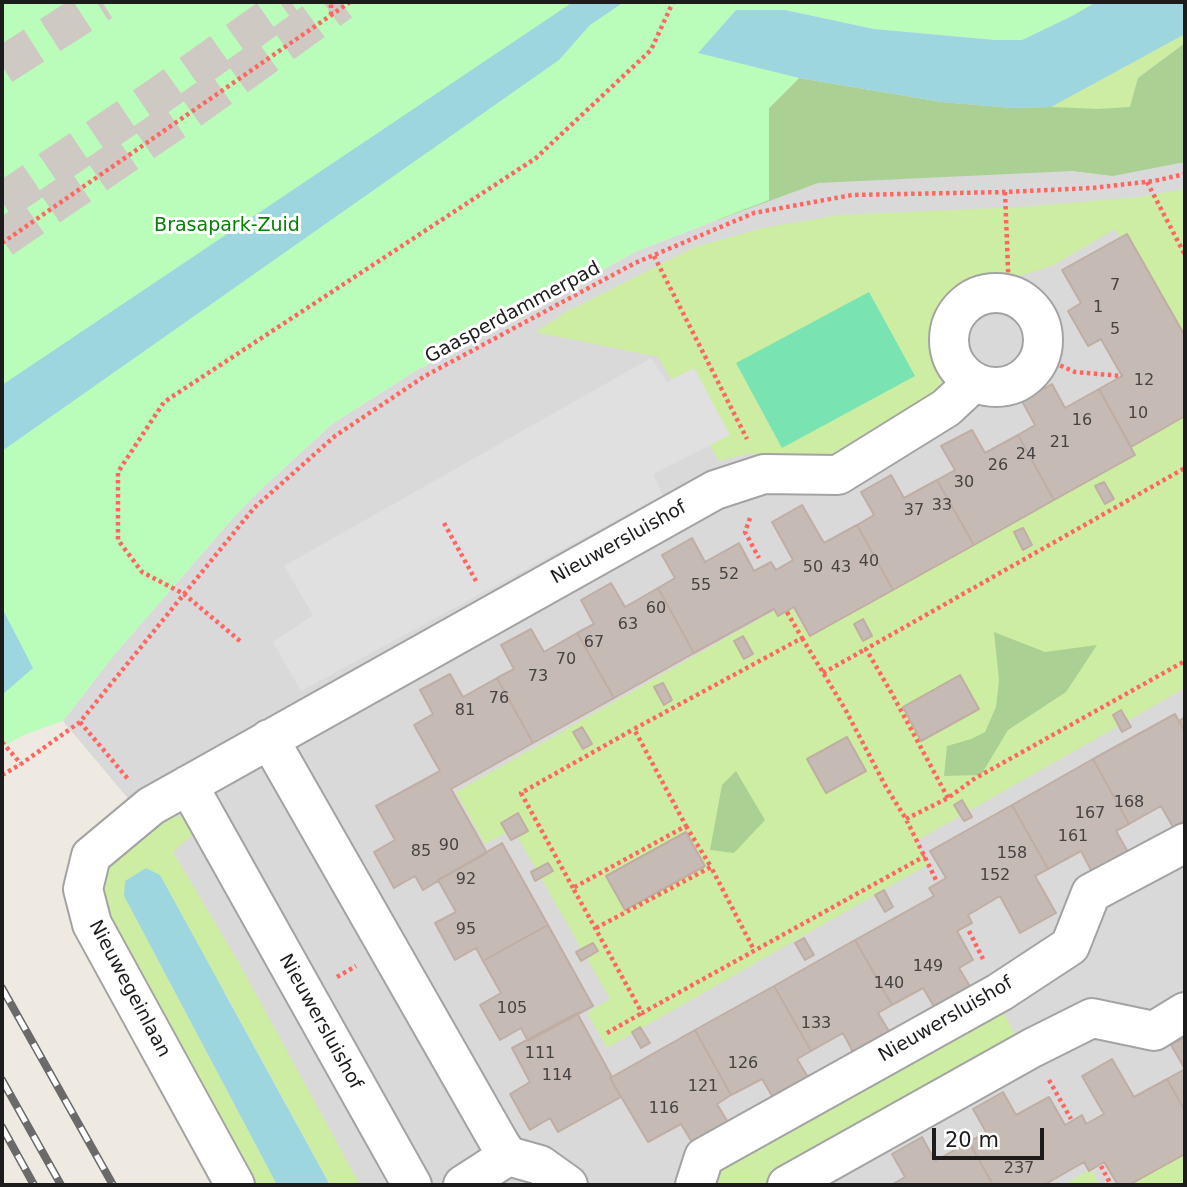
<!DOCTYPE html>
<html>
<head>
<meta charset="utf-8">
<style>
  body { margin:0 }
  #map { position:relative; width:1187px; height:1187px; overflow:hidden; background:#eee9e1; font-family:"DejaVu Sans",sans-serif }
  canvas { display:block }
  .frame { position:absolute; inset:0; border:4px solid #1c1c1c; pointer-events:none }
  .scale { position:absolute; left:932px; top:1128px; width:112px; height:32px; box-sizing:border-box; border:4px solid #1c1c1c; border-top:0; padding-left:9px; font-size:21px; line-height:24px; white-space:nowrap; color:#1c1c1c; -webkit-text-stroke:5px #fff; paint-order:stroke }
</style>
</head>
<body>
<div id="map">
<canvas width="1187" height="1187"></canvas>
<div class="frame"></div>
<div class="scale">20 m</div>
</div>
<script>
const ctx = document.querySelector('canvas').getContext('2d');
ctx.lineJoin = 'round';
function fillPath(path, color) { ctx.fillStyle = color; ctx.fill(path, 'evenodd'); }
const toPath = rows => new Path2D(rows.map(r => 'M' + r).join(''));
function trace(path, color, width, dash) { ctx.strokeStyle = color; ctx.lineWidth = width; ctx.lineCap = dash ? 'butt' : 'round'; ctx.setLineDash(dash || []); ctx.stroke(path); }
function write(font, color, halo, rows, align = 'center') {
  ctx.font = font + ' "DejaVu Sans",sans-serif'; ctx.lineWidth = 6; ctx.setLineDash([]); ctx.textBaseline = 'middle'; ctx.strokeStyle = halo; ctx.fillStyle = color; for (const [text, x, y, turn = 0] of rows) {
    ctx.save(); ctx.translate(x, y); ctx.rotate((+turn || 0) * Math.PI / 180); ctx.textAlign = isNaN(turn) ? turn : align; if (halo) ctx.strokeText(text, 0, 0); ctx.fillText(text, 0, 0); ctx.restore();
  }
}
const residential = toPath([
  [1185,34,1185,1185,352,1185,173,852,63,721,114,655,233,518,259,491,332,424,415,371,637,251,768,200,799,78,942,102]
]);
const grass = toPath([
  [1185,31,1185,43,1138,78,1130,107,1097,109,1051,107],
  [1185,189,1185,353,1115,229,1052,266,999,282,985,282,960,294,949,305,941,320,941,344,950,376,937,403,838,463,772,458,751,453,719,461,658,357,535,332,566,312,695,247,763,228,839,215,1021,207,1139,197],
  [1185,416,1185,688,916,841,929,864,607,1048,587,1013,610,999,513,829,485,844,456,792,789,602,806,632],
  [169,814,185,819,198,830,173,852,239,963,360,1185,330,1185,225,993,124,896,277,1185,256,1185,106,921,102,894,108,872,120,851],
  [998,1002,1019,1043,766,1185,722,1185,716,1181,723,1157],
  [1185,1150,1185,1181,1178,1185,1123,1185],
  [1091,1169,1100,1185,1063,1185]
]);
const forest = toPath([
  [1185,43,1185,162,1113,176,1072,171,818,183,718,220,769,108,799,78,942,102,1012,108,1051,107,1097,109,1130,107,1138,78],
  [994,632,1045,652,1097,645,1066,692,1008,730,981,775,944,776,947,746,971,739,985,732,996,707,999,680],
  [736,771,765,820,734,853,710,850,722,785]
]);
const park = toPath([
  [2,2,1096,2,1073,16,1022,40,995,40,874,29,785,10,736,10,699,53,799,78,769,108,769,200,637,251,415,371,332,424,259,491,233,518,114,655,63,721,26,734,2,747]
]);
const pitch = toPath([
  [869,292,915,376,782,448,736,363]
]);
const parking = toPath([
  [651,358,667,382,694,368,730,435,653,474,663,495,301,691,273,642,313,615,284,566]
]);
const water = toPath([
  [573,2,624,2,590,25,559,60,2,451,2,385],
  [1096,2,1185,2,1185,34,1051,107,1012,108,942,102,799,78,698,53,736,10,785,10,874,29,995,40,1022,40,1072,16],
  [2,608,33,668,2,695],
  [146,868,160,875,330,1185,277,1185,124,896,125,881]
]);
const building = toPath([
  [1127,234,1185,336,1185,416,1131,447,1099,389,1122,376,1101,339,1088,346,1068,311,1081,303,1062,270,1127,234],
  [1052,384,1065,408,1099,389,1135,455,1054,500,1018,435,1035,425,1022,401,1052,384],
  [972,430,985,453,1018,435,1054,500,974,545,937,480,955,470,941,446,972,430],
  [891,475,904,498,937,480,974,545,893,590,857,525,874,515,861,492,891,475],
  [1104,482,1114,499,1105,504,1095,486,1104,482],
  [802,505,824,543,857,525,893,590,810,636,794,607,778,616,774,609,694,653,658,588,675,578,662,555,692,538,705,562,739,543,754,571,771,562,776,570,793,560,772,522,802,505],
  [1023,528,1032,545,1023,550,1014,532,1023,528],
  [611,583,625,607,658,588,694,653,614,698,577,633,594,624,581,600,611,583],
  [863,619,872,636,863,641,854,624,863,619],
  [531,629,544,652,577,633,614,698,533,743,497,678,514,669,501,645,531,629],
  [743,636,753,654,744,659,734,641,743,636],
  [450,674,463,697,497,678,533,743,451,789,487,853,438,880,438,881,423,890,415,876,394,888,374,852,395,840,376,806,440,771,414,725,433,714,420,690,450,674],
  [960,675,979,709,921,741,903,707,960,675],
  [663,683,672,700,664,705,654,687,663,683],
  [1121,710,1131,727,1122,732,1113,715,1121,710],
  [1175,714,1185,732,1185,820,1173,827,1161,806,1129,824,1093,759,1175,714],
  [1185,717,1185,732,1179,721,1185,717],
  [582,727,592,744,583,749,573,732,582,727],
  [847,737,866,771,826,793,807,759,847,737],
  [1093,759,1129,824,1116,831,1128,852,1092,872,1081,851,1048,869,1012,805,1093,759],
  [962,800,972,817,964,821,954,805,962,800],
  [1012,805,1048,869,1035,876,1056,913,1020,933,1000,896,968,915,972,923,957,931,973,960,959,968,972,990,936,1010,923,988,892,1005,855,940,934,896,929,888,946,878,930,851,1012,805],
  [518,813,528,831,511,840,501,823,518,813],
  [686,832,705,866,625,910,606,876,686,832],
  [502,843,548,925,483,961,476,948,455,960,435,923,456,912,438,880,502,843],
  [548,863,553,871,535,881,531,872,548,863],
  [884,890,893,907,885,912,875,895,884,890],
  [548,925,593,1006,528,1041,521,1028,500,1040,480,1005,501,993,483,961,548,925],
  [804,938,814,955,805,960,795,943,804,938],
  [855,940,892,1005,878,1013,890,1033,854,1054,843,1033,811,1051,774,986,855,940],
  [593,943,598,951,581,961,576,952,593,943],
  [774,986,811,1051,797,1059,809,1079,774,1099,762,1079,731,1095,695,1030,774,986],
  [577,1013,612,1077,610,1078,621,1097,558,1132,550,1118,530,1130,510,1094,530,1082,512,1048,577,1013],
  [640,1027,650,1043,641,1048,632,1032,640,1027],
  [695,1030,731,1095,717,1104,729,1124,693,1144,681,1124,648,1142,610,1078,695,1030],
  [1185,1037,1185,1111,1167,1079,1185,1069,1171,1045,1185,1037],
  [1112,1059,1134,1097,1167,1079,1185,1111,1185,1154,1129,1185,1118,1185,1104,1162,1089,1171,1084,1162,1044,1185,993,1185,969,1142,986,1132,973,1109,1003,1092,1016,1115,1049,1097,1065,1125,1082,1115,1086,1124,1104,1114,1082,1076,1112,1059],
  [922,1137,935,1161,969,1142,993,1185,891,1185,905,1177,892,1154,922,1137]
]);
const highwayTunnel = toPath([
  [2,66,102,2],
  [2,202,160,95,291,2],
  [2,239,178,119,341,2]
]);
const path = toPath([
  [331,15,331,2],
  [1147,182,1185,255],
  [1005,192,1009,294],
  [2,243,350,2],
  [654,256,747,439],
  [1184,332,1185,332],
  [1041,357,1075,372,1122,376],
  [750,518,745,532,759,558],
  [444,523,476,581],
  [787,612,802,638,634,729,686,826,573,888,642,1013,925,856],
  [802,638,845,709,886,787,906,819,936,880],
  [240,641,184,594,142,572,118,540,118,472,164,402,536,158,651,50,673,2],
  [823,673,866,649],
  [80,722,128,779],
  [2,742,21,764],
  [2,775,21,764,80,722,254,508,335,436,425,376,635,263,754,213,852,195,1005,192,1092,188,1154,181,1185,174],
  [948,798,891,692,866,649,1185,468],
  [906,819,948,798,974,779,1185,661],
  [686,826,711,867],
  [573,888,521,793,634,729],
  [596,928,711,867,754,950],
  [969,931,983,959],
  [337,977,356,966],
  [607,1033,642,1013],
  [1049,1080,1071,1119],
  [1101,1166,1111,1185]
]);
const minor = toPath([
  '949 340a47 47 0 1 1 94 0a47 47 0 1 1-94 0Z',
  [269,739,500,1144,508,1156,540,1165,568,1185],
  [188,785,412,1185],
  [235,1185,92,924,83,889,91,856,151,806,715,490,764,474,838,475,946,408,974,382],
  [463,1185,508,1156],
  [695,1185,704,1157,1000,992,1070,946,1091,893,1185,843],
  [787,1185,1032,1048,1092,1018,1154,1031,1185,1012]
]);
const rail = toPath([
  [2,988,113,1185],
  [2,1080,61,1185],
  [2,1127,34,1185]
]);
const numberNames = [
  ["7",1115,286],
  ["1",1098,308],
  ["5",1115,330],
  ["12",1144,381],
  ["10",1138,414],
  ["16",1082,421],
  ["21",1060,443],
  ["24",1026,455],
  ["26",998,466],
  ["30",964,483],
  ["33",942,506],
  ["37",914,511],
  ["40",869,562],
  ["50",813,568],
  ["43",841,568],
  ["52",729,575],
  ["55",701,586],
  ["60",656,609],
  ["63",628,625],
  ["67",594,643],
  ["70",566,660],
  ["73",538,677],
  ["76",499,699],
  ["81",465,711],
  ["168",1129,803],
  ["167",1090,814],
  ["161",1073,837],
  ["90",449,846],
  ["85",421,852],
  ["158",1012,854],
  ["152",995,876],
  ["92",466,880],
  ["95",466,930],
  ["149",928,967],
  ["140",889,984],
  ["105",512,1009],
  ["133",816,1024],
  ["111",540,1054],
  ["126",743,1064],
  ["114",557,1076],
  ["121",703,1087],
  ["116",664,1109],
  ["237",1019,1169]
];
const parkNames = [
  ["Brasapark-Zuid",227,226]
];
const streetNames = [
  ["Gaasperdammerpad",513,313,-28],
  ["Nieuwersluishof",619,543,-29],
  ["Nieuwegeinlaan",129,989,62],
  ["Nieuwersluishof",946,1020,-30],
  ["Nieuwersluishof",320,1022,61]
];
fillPath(residential, '#dad9d9');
fillPath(grass, '#cdeda3');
fillPath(forest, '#aad193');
fillPath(park, '#bafdba');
fillPath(pitch, '#79e3b2');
fillPath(parking, '#e0e0e0');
fillPath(water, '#9ed6df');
fillPath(building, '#c6bab4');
trace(building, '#c1aea2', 2);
trace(highwayTunnel, '#cecac3', 38, [38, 19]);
trace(minor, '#a3a3a3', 42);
trace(path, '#ff6661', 4.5, [3.5, 3.5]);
trace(minor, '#fff', 38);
trace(rail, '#6a6a6a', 8);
trace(rail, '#fff', 5, [16]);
write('16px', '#464442', null, numberNames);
write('19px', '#048005', '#fff', parkNames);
write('19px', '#1c1c1c', '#fff', streetNames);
</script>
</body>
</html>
